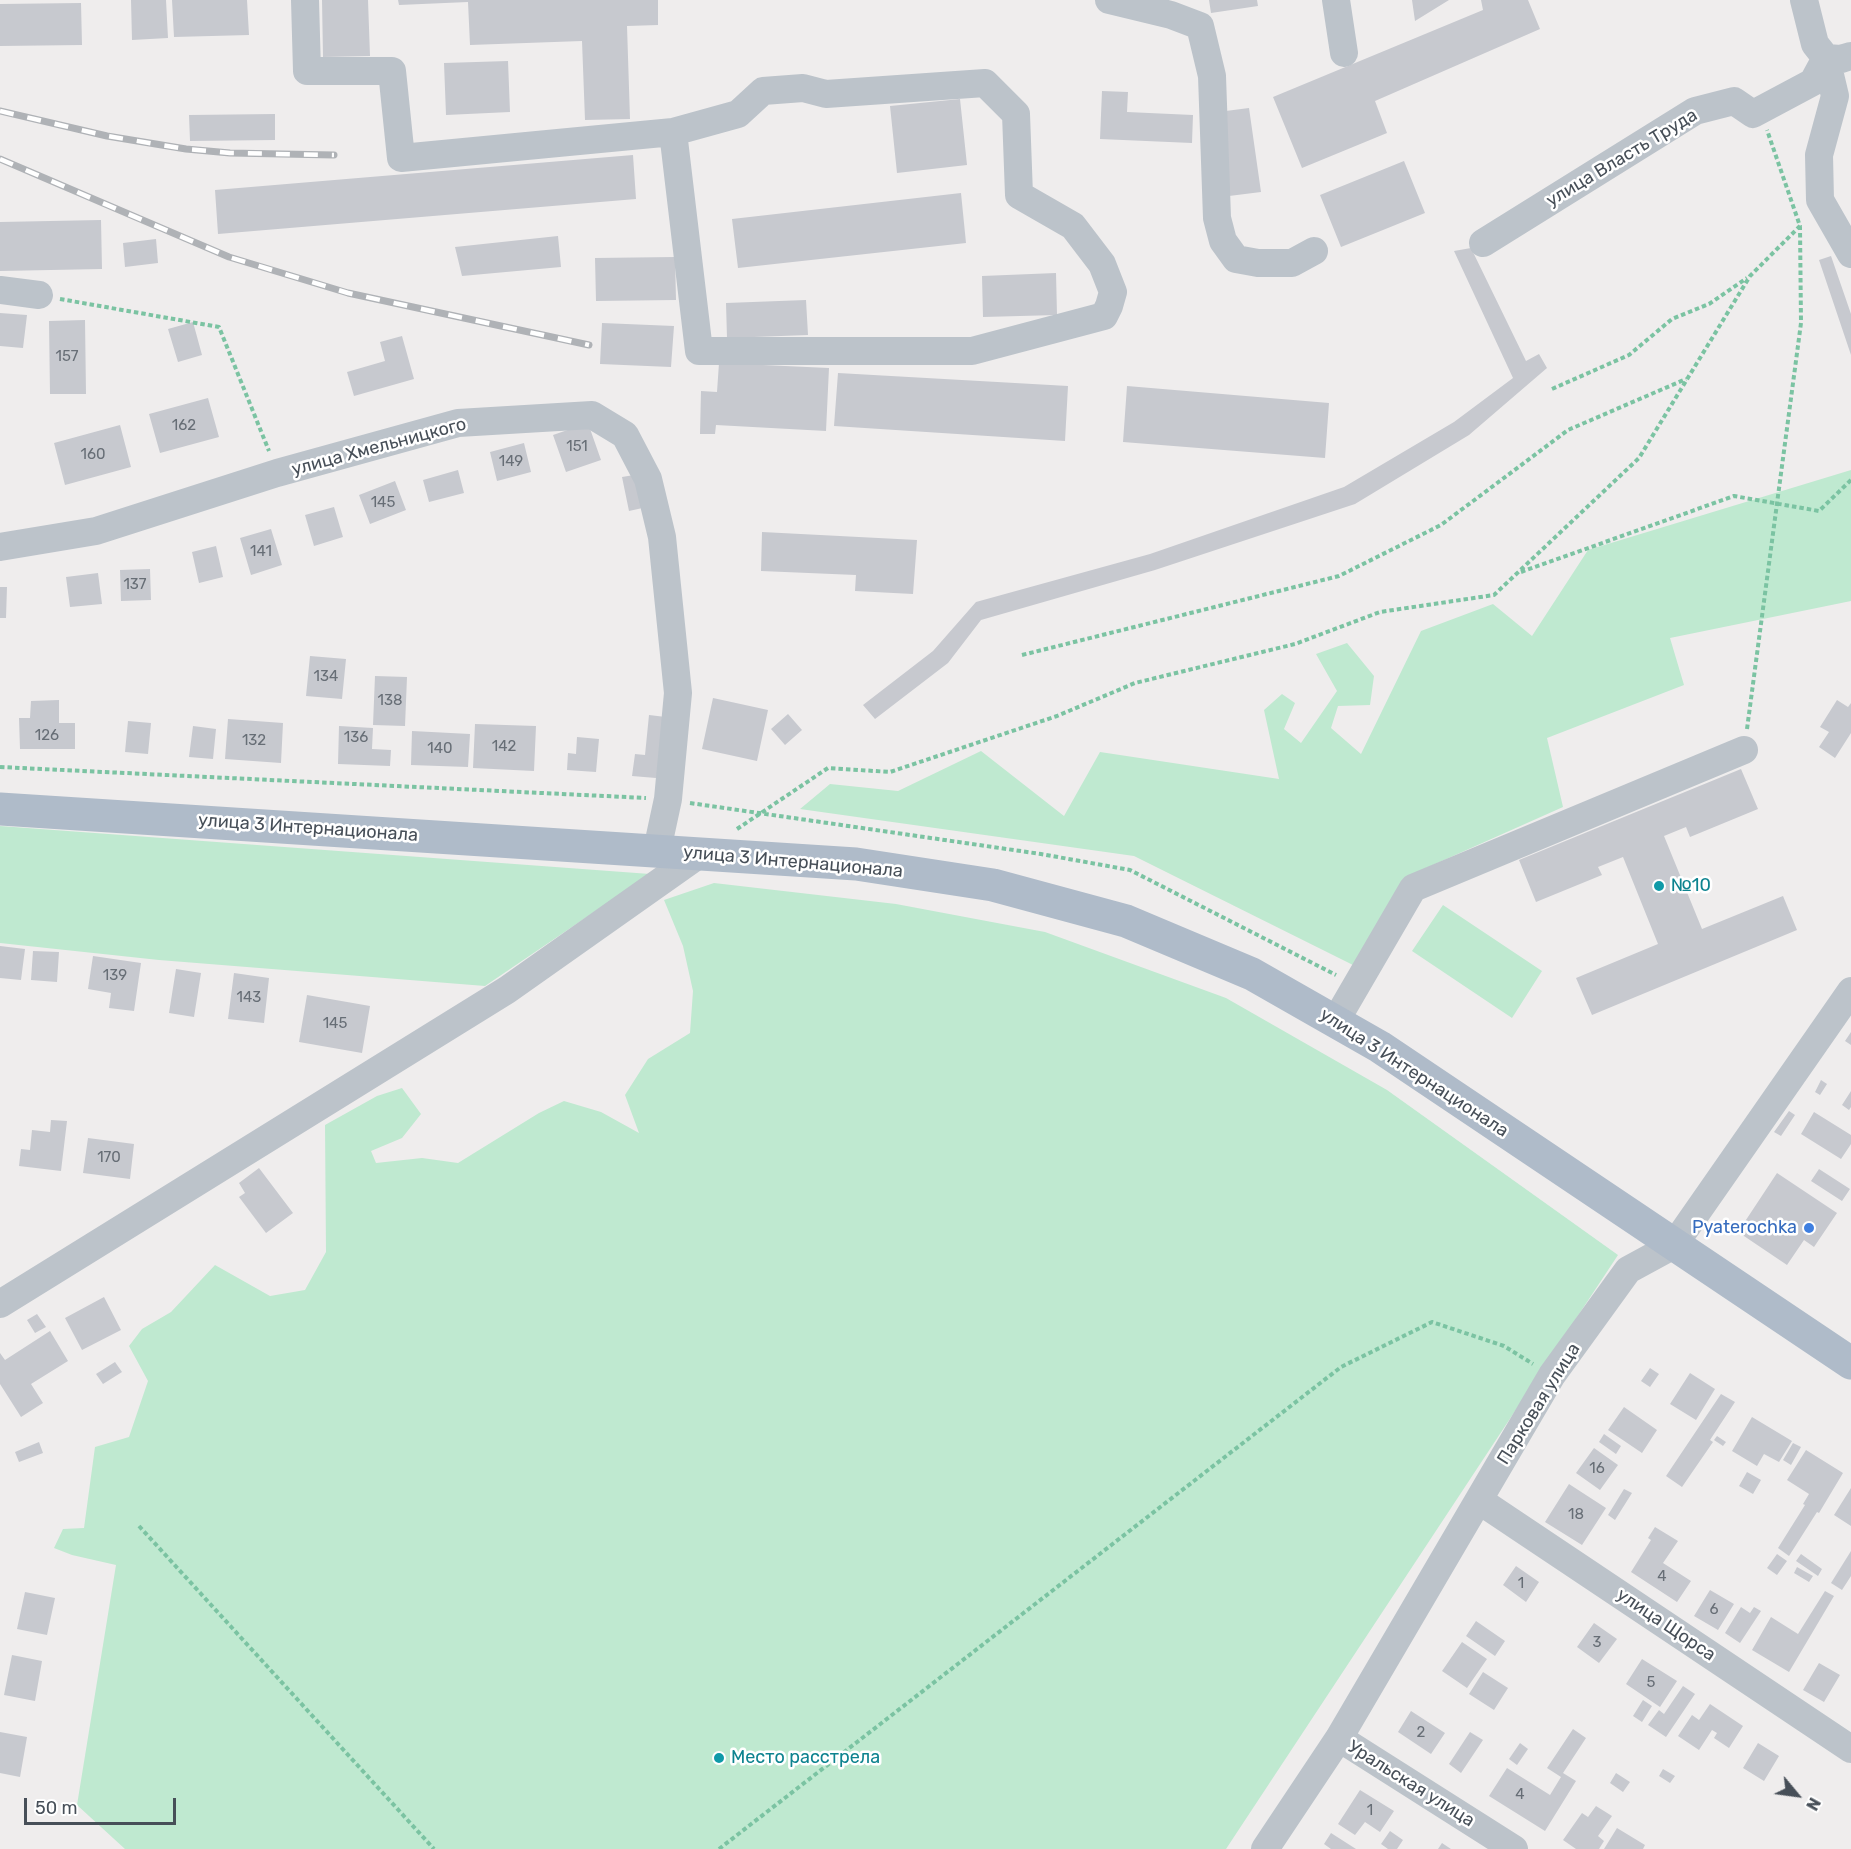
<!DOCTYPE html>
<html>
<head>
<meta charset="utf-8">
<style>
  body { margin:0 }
  #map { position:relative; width:1851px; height:1849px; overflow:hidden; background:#efeded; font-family:Rubik,sans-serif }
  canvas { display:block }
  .north { position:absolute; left:1767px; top:1765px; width:60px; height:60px; -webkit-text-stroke:4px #fff; paint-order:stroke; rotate:119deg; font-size:16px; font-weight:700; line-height:24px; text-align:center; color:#474f58 }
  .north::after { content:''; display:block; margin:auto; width:21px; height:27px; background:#474f58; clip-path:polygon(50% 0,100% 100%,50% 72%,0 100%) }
  .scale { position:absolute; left:24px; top:1798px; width:152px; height:27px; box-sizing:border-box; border:3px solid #474f58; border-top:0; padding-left:8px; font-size:18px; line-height:21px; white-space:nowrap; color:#474f58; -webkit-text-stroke:4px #fff; paint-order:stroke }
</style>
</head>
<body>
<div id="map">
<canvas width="1851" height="1849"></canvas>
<div class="north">N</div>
<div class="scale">50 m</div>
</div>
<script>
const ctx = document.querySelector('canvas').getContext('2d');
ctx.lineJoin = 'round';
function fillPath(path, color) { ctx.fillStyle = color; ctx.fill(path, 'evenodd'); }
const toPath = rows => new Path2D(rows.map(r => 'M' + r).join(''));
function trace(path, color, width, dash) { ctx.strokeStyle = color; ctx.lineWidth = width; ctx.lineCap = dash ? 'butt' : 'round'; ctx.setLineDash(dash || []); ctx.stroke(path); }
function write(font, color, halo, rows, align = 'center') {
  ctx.font = font + ' Rubik,sans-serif'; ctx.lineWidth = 5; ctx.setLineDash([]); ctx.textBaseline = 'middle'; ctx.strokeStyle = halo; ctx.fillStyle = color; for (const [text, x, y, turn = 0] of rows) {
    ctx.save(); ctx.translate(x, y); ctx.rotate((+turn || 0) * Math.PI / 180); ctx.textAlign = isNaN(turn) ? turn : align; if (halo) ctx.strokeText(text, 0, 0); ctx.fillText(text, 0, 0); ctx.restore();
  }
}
const green = toPath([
  [1851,470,1851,601,1670,638,1684,685,1547,738,1563,807,1406,877,1355,966,1134,856,800,809,830,784,898,791,981,751,1064,816,1100,752,1279,779,1264,710,1282,694,1295,703,1284,729,1301,743,1337,691,1316,654,1347,643,1374,676,1370,705,1338,706,1331,728,1361,754,1421,631,1493,604,1532,636,1588,550],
  [0,826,650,874,485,986,159,960,0,943],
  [714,883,896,904,1045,932,1226,998,1387,1090,1618,1255,1226,1849,125,1849,77,1805,116,1565,72,1555,54,1548,63,1529,84,1528,95,1447,129,1437,148,1381,129,1346,142,1329,171,1312,215,1265,270,1296,305,1290,326,1252,325,1125,377,1096,402,1088,421,1114,402,1138,371,1151,376,1163,422,1158,458,1163,539,1113,564,1101,601,1112,639,1133,625,1095,648,1059,690,1033,693,991,683,946,664,900],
  [1443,905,1542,971,1512,1018,1412,951]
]);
const building = toPath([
  [131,0,166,0,168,38,132,40],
  [172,0,247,0,249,35,174,37],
  [322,0,368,0,370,56,323,57],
  [398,0,658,0,658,25,627,26,630,119,585,120,582,41,470,45,468,2,399,5],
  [1209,0,1257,0,1258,6,1211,13],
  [1412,0,1449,0,1415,21],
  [1481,0,1528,0,1540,29,1375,101,1387,133,1302,168,1273,97,1483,10],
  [81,3,82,45,0,46,0,4],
  [508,61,510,112,446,115,444,63],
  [1102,91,1128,92,1127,112,1193,115,1192,143,1100,139],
  [960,99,967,165,897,173,890,106],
  [1249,108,1261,192,1229,196,1218,112],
  [275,114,275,140,190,141,189,115],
  [633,155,636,199,218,234,215,190],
  [1404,161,1425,213,1341,247,1320,195],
  [961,193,966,243,738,268,732,219],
  [101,220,102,269,0,271,0,222],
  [558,236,561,267,462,276,455,247],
  [156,239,158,263,125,267,123,243],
  [1471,248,1526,361,1539,354,1547,368,1469,435,1355,504,1155,570,981,620,948,663,875,719,863,705,933,651,976,602,1150,554,1344,487,1454,422,1513,378,1454,251],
  [1831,256,1851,314,1851,355,1819,260],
  [675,257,676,300,596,301,595,258],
  [1056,273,1057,315,983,317,982,276],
  [806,300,808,335,727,338,726,303],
  [0,313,27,315,23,348,0,346],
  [85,320,86,394,50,394,49,321],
  [193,322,202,355,178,362,168,329],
  [602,323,674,326,671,367,600,364],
  [402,336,414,379,354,396,347,372,385,361,380,342],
  [719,363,829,368,826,431,716,425,715,434,700,434,701,391,717,392],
  [838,373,1068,386,1065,441,834,426],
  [1127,386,1329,403,1325,458,1123,442],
  [208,398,219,437,160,453,149,414],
  [588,423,601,460,566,472,553,435],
  [120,425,131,467,65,485,54,443],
  [524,443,531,472,497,481,490,452],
  [458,470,464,493,429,502,423,480],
  [640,474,647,507,629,511,622,477],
  [395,481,406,510,370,524,359,495],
  [334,507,343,537,314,546,305,515],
  [271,529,282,565,251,575,240,538],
  [762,532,917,540,913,594,855,591,856,575,761,571],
  [216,546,223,577,199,583,192,552],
  [150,569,151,600,121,601,120,570],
  [98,573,102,604,70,607,66,577],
  [0,587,7,587,6,618,0,618],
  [310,656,346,659,342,699,306,696],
  [375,676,407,677,405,726,373,725],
  [713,698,768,710,757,761,702,749],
  [59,700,59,723,75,723,75,749,20,749,19,718,30,718,31,701],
  [1837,700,1848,707,1851,703,1851,733,1835,758,1819,747,1829,732,1820,727],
  [788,714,802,730,785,745,771,729],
  [649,715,674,718,668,779,632,776,635,754,645,755],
  [228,719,283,723,281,763,225,759],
  [128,721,151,723,148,754,125,752],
  [475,724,536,726,534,771,473,768],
  [193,726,216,729,213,759,189,757],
  [339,726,373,728,372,749,391,750,390,766,338,764],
  [412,731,470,734,468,767,411,765],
  [577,737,599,739,596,772,567,770,568,753,576,754],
  [1741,769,1758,809,1690,837,1686,827,1664,836,1702,929,1783,896,1797,930,1592,1015,1576,978,1658,944,1623,857,1598,867,1602,875,1536,902,1519,860],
  [0,946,25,949,21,980,0,978],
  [33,951,59,952,57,982,31,980],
  [93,956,141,963,134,1011,109,1008,111,993,88,989],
  [176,969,201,973,194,1017,169,1013],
  [234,973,269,978,264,1023,228,1019],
  [307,995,370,1006,362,1053,299,1042],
  [1851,1032,1851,1045,1845,1041],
  [1821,1080,1827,1084,1820,1095,1815,1092],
  [1851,1091,1851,1107,1849,1110,1842,1105],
  [1789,1111,1795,1115,1781,1136,1774,1132],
  [1814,1112,1851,1135,1851,1144,1841,1159,1801,1134],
  [51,1120,67,1121,61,1171,19,1166,21,1149,30,1150,32,1130,50,1132],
  [88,1138,134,1144,130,1179,83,1173],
  [259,1168,293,1213,266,1233,239,1197,245,1193,239,1183],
  [1819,1169,1850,1189,1842,1201,1811,1181],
  [1777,1173,1837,1213,1814,1247,1804,1240,1787,1265,1738,1232],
  [104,1297,121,1330,82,1350,65,1318],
  [37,1314,46,1327,35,1333,27,1320],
  [50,1331,68,1361,31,1384,43,1403,21,1417,0,1384,0,1353,5,1360],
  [115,1362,122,1372,103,1384,96,1374],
  [1650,1368,1659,1374,1650,1387,1641,1381],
  [1690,1373,1715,1389,1696,1420,1670,1404],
  [1721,1394,1735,1402,1710,1440,1713,1442,1682,1487,1666,1476],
  [1624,1407,1657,1430,1642,1453,1608,1430],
  [1752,1417,1792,1441,1779,1462,1764,1454,1757,1466,1732,1451],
  [1604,1434,1621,1446,1616,1454,1599,1442],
  [1717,1436,1726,1442,1723,1446,1714,1440],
  [39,1442,43,1453,19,1462,15,1452],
  [1793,1443,1801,1447,1791,1465,1783,1460],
  [1594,1448,1618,1465,1600,1490,1576,1473],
  [1806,1450,1843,1473,1819,1513,1817,1512,1789,1556,1778,1548,1805,1505,1803,1504,1809,1494,1787,1480],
  [1747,1472,1761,1480,1753,1494,1739,1486],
  [1569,1484,1606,1508,1582,1545,1545,1522],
  [1851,1488,1851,1526,1834,1515],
  [1624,1489,1632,1493,1615,1520,1608,1515],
  [1655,1527,1678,1541,1663,1563,1691,1581,1677,1602,1631,1572,1651,1540,1648,1538],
  [1851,1551,1851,1576,1842,1590,1831,1583],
  [1777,1554,1787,1561,1777,1575,1767,1568],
  [1801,1554,1822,1569,1818,1576,1796,1561],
  [1516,1566,1539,1582,1526,1602,1503,1585],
  [1797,1567,1813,1576,1809,1582,1794,1573],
  [1710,1590,1734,1604,1718,1630,1694,1616],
  [1825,1591,1834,1596,1789,1672,1752,1650,1771,1617,1798,1634],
  [25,1592,55,1598,47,1635,17,1629],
  [1741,1607,1750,1613,1754,1607,1761,1611,1740,1643,1725,1633],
  [1476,1621,1505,1641,1495,1656,1466,1636],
  [1594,1623,1617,1639,1599,1663,1577,1647],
  [1462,1642,1487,1659,1467,1688,1442,1671],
  [12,1655,42,1661,35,1701,4,1695],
  [1642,1659,1677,1681,1660,1707,1626,1684],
  [1819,1663,1840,1675,1824,1702,1803,1690],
  [1483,1672,1508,1688,1494,1710,1469,1694],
  [1683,1686,1695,1694,1666,1737,1648,1725,1659,1710,1664,1714],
  [1643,1700,1652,1706,1642,1722,1633,1716],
  [1710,1704,1743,1726,1729,1748,1714,1738,1717,1733,1712,1730,1699,1750,1678,1736,1692,1715,1699,1720],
  [1411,1711,1445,1733,1431,1754,1398,1732],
  [1573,1729,1586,1738,1563,1773,1576,1781,1545,1831,1489,1796,1507,1768,1550,1795,1561,1777,1547,1768],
  [0,1732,27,1737,20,1777,0,1773],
  [1470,1732,1483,1740,1461,1773,1449,1764],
  [1520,1743,1528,1749,1517,1765,1509,1759],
  [1758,1743,1779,1756,1764,1781,1743,1768],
  [1663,1769,1675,1776,1670,1783,1659,1776],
  [1616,1773,1630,1782,1623,1792,1610,1783],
  [1360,1790,1394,1811,1380,1832,1365,1822,1355,1835,1338,1824],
  [1596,1806,1612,1816,1598,1836,1604,1841,1599,1849,1576,1849,1563,1840,1582,1813,1588,1817],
  [1617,1828,1645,1845,1643,1849,1604,1849],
  [1390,1831,1403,1840,1397,1849,1388,1849,1381,1844],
  [1331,1833,1356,1849,1331,1849,1324,1844],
  [1442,1843,1451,1849,1438,1849]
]);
const path = toPath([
  [60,299,219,327,269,451],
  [1552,389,1629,355,1672,319,1709,304,1747,278],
  [1521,572,1734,496,1819,511,1851,480],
  [1022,655,1339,576,1441,525,1568,430,1686,379],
  [1747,729,1801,323,1800,227],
  [0,767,646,798],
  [690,803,1041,854,1130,870,1336,975],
  [737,829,828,768,890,772,1057,716,1135,683,1295,644,1380,612,1494,595,1639,458,1750,276,1800,226,1767,130],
  [139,1526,434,1849],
  [719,1849,1341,1367,1432,1322,1504,1346,1533,1364]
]);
const minor = toPath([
  [305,0,307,71,392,71,401,158,673,132,738,114,763,91,803,88,826,94,985,83,1016,114,1019,195,1073,226,1102,264,1113,292,1109,306,1104,316,972,351,699,351,673,132],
  [1109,0,1171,15,1200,26,1212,76,1217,218,1223,241,1236,259,1258,263,1292,263,1314,251],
  [1336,0,1344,53],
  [1804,0,1815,44,1826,58,1835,96,1819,155,1820,200,1851,254],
  [1483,243,1695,111,1734,101,1753,114,1813,82,1826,58,1841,59,1851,56],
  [0,290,39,295],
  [0,547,96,531,277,473,458,423,592,415,625,435,648,479,662,537,678,693,668,799,657,850],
  [1335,1022,1413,888,1744,750],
  [0,1304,507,990,701,853],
  [1480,1501,1851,1749],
  [1339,1738,1514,1849],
  [1265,1849,1339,1738,1552,1375,1628,1270,1674,1245,1851,991]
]);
const major = toPath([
  [0,809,856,864,993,885,1126,921,1252,974,1380,1047,1851,1363]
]);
const rail = toPath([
  [0,111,107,136,186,149,230,153,334,155],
  [0,159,229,257,348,293,589,345]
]);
const markers = [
  [1659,886,6,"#0f9aa8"],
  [1809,1228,6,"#3f7fe0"],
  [719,1758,6,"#0f9aa8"]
];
const numberNames = [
  ["157",67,357],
  ["162",184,426],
  ["151",577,447],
  ["160",93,455],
  ["149",511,462],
  ["145",383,503],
  ["141",261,552],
  ["137",135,585],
  ["134",326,677],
  ["138",390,701],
  ["126",47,736],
  ["136",356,738],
  ["132",254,741],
  ["142",504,747],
  ["140",440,749],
  ["139",115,976],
  ["143",249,998],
  ["145",335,1024],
  ["170",109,1158],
  ["16",1597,1469],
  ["18",1576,1515],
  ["4",1662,1577],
  ["1",1521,1584],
  ["6",1714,1610],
  ["3",1597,1643],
  ["5",1651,1683],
  ["2",1421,1733],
  ["4",1520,1795],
  ["1",1370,1811]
];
const streetNames = [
  ["улица Власть Труда",1622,158,-31],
  ["улица Хмельницкого",379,447,-15],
  ["улица 3 Интернационала",308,828,4],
  ["улица 3 Интернационала",793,862,5],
  ["улица 3 Интернационала",1414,1073,33],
  ["Парковая улица",1539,1404,-58],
  ["улица Щорса",1666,1625,34],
  ["Уральская улица",1411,1784,32]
];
const cultureNames = [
  ["№10",1671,886],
  ["Место расстрела",731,1758]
];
const shopNames = [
  ["Pyaterochka",1797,1228]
];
fillPath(green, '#bfe9d0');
fillPath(building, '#c7c9cf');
trace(path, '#7bc3a2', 4, [4.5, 3]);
trace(minor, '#bcc3ca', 28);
trace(major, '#afbbc9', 33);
trace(rail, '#afb2b6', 7);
trace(rail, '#fff', 4.5, [14]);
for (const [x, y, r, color] of markers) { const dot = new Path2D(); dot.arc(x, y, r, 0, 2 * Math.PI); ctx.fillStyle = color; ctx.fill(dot); trace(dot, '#fff', 2); }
write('15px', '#676e76', null, numberNames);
write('18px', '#474f58', '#fff', streetNames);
write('18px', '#0d838f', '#fff', cultureNames, 'left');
write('18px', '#366cbe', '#fff', shopNames, 'right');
</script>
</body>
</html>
